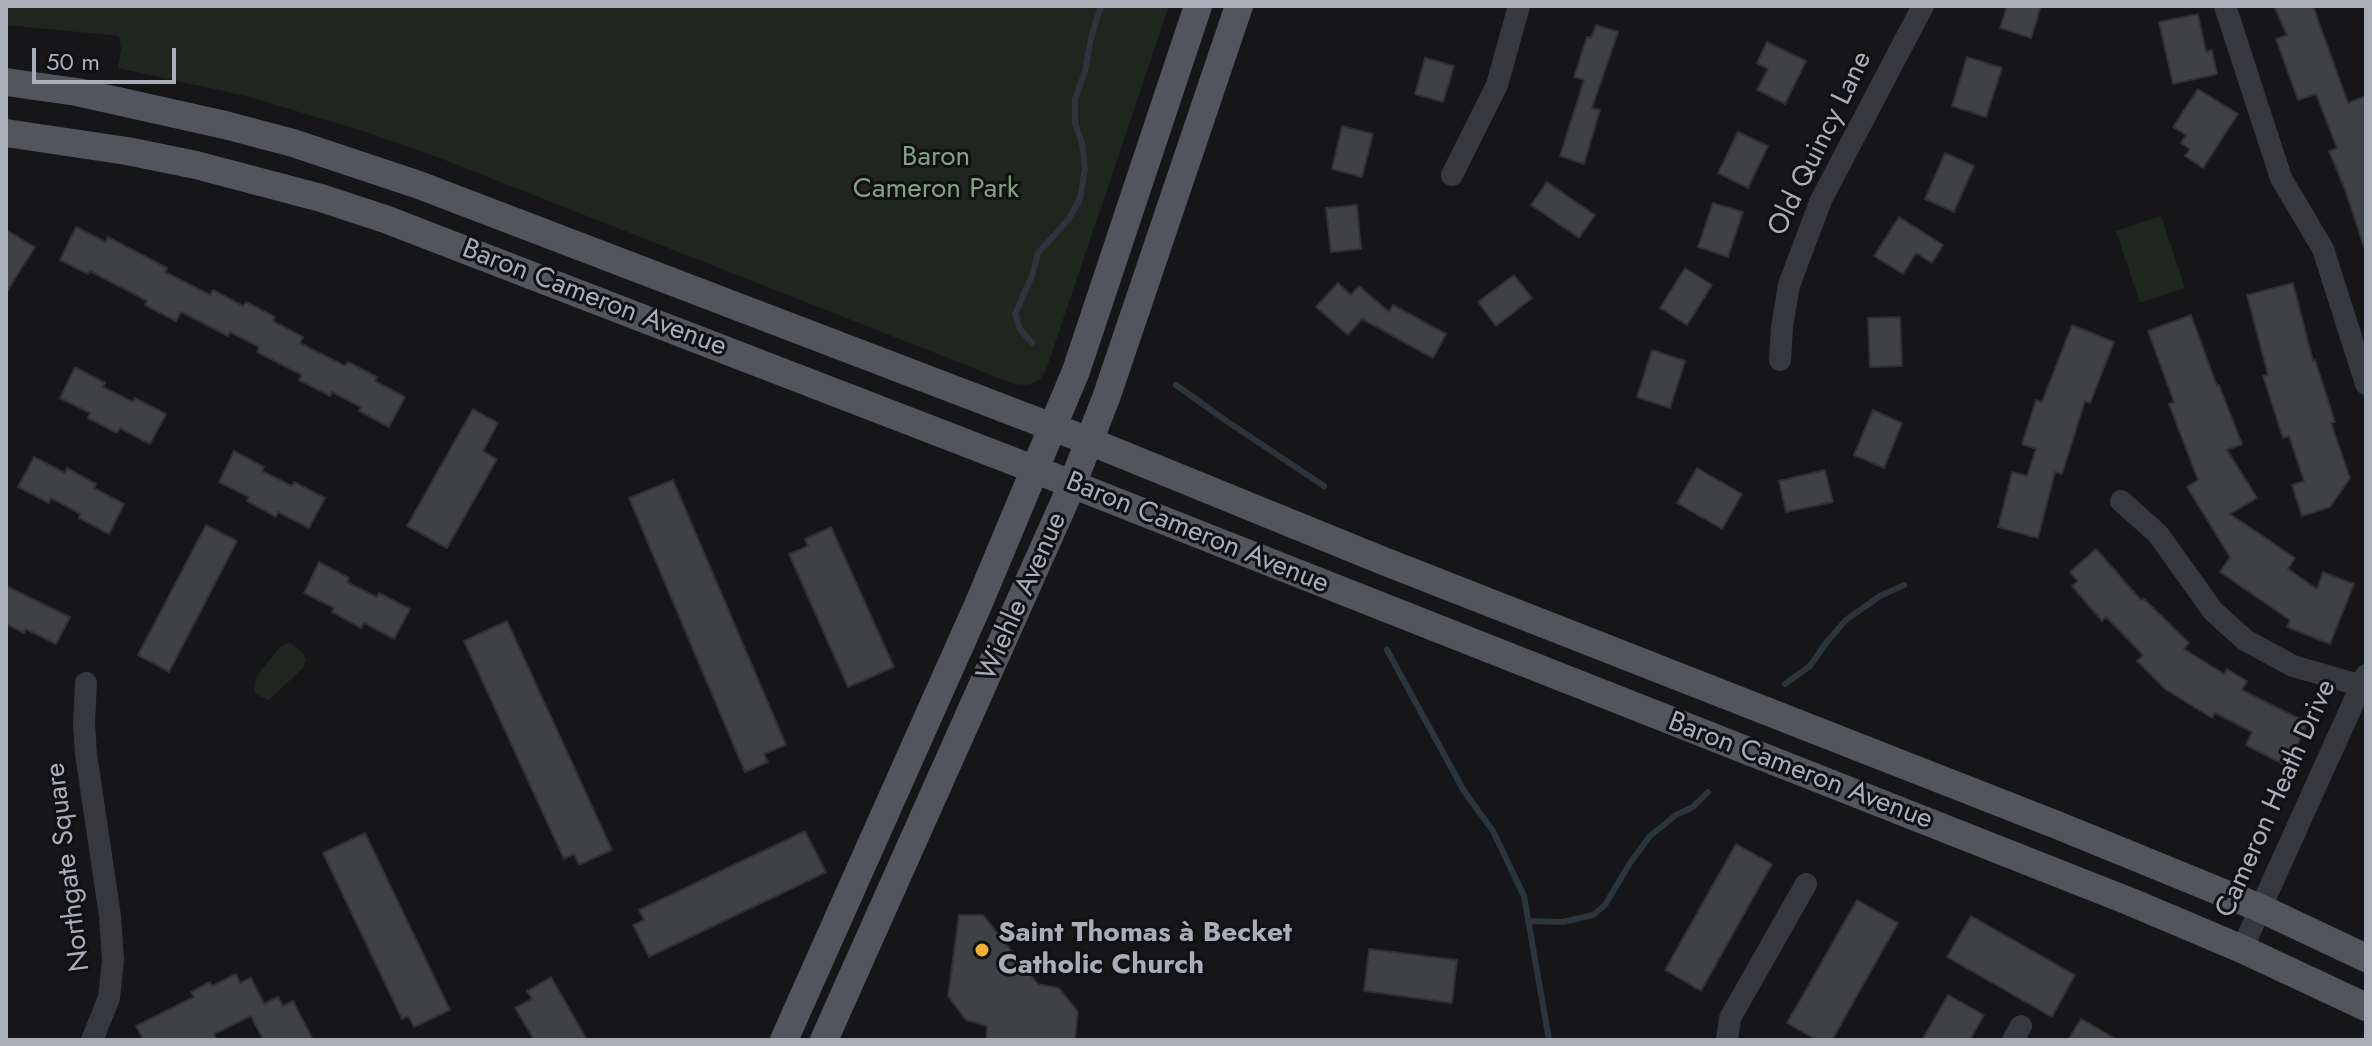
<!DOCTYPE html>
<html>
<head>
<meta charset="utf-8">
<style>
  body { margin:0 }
  #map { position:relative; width:2372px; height:1046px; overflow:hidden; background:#161618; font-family:Jost,sans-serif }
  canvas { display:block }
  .frame { position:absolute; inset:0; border:8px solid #a8adb8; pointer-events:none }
  .scale { position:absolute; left:32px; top:48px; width:144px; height:36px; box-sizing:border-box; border:4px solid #a8adb8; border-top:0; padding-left:10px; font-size:24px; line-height:28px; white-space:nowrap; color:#a8adb8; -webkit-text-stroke:6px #111113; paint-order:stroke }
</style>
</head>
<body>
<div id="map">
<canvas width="2372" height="1046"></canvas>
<div class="frame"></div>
<div class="scale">50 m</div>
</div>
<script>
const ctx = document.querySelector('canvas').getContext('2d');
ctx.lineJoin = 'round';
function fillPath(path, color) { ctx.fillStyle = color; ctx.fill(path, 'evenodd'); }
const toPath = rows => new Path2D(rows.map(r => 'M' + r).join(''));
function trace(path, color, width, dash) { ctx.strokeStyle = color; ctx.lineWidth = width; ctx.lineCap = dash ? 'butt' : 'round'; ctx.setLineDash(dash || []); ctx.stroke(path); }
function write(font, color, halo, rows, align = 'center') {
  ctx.font = font + ' Jost,sans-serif'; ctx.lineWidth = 6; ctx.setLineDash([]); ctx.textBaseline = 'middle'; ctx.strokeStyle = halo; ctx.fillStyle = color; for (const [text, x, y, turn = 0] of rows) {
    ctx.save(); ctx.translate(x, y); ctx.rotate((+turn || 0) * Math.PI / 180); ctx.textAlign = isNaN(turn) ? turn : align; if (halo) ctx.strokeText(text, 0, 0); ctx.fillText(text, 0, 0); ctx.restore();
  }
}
const green = toPath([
  [6,6,1169,6,1046,370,1040,379,1028,385,1014,384,437,157,363,131,246,96,118,68,121,49,119,36,6,25],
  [2161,216,2185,288,2140,303,2116,231],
  [289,642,303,653,306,660,303,668,269,700,257,695,254,691,255,682,259,673,280,647]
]);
const stream = toPath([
  [1032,343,1020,329,1015,314,1032,276,1038,253,1069,219,1080,198,1085,169,1082,143,1075,123,1075,99,1085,72,1091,38,1101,6],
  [1176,385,1225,420,1324,486],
  [1387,650,1464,791,1493,831,1524,896,1549,1040],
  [1785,684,1810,666,1826,643,1846,620,1880,596,1904,585],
  [1529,921,1563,922,1593,915,1605,905,1630,863,1650,836,1676,815,1693,807,1708,792]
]);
const building = toPath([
  [2007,6,2041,6,2031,38,2000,28,2007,6],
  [2274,6,2313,6,2348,103,2366,96,2366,246,2364,247,2346,192,2329,151,2337,148,2316,94,2298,100,2276,39,2287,35,2274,6],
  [2198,14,2206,52,2212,50,2217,74,2173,84,2159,22,2198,14],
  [1596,25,1618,32,1592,108,1600,110,1584,164,1560,156,1584,80,1574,77,1587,37,1591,38,1596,25],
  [1767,42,1806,61,1785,104,1757,90,1768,69,1757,63,1767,42],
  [1967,57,2002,68,1986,117,1952,106,1967,57],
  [1425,58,1454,66,1443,102,1415,94,1425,58],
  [2198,89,2238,114,2203,168,2185,156,2190,149,2181,143,2186,135,2173,127,2198,89],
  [1342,126,1373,134,1362,177,1332,169,1342,126],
  [1738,132,1768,146,1748,188,1718,173,1738,132],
  [1945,153,1974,166,1954,212,1925,199,1945,153],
  [1547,182,1595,215,1579,238,1531,205,1547,182],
  [1713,203,1743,212,1728,257,1698,247,1713,203],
  [1357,205,1361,249,1331,252,1326,208,1357,205],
  [1899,217,1943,245,1932,263,1916,253,1903,274,1874,256,1899,217],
  [76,227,106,242,108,237,167,268,165,272,210,295,213,290,243,306,246,302,275,317,273,321,303,337,300,343,345,366,348,362,377,377,375,381,405,397,389,427,359,411,361,407,332,392,330,396,299,380,302,375,257,352,259,347,230,332,228,336,181,312,176,321,145,305,147,301,90,271,88,274,60,260,76,227],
  [6,230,35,247,6,293,6,230],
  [1685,268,1712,285,1687,325,1660,308,1685,268],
  [1514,275,1532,298,1496,326,1478,302,1514,275],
  [1338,283,1351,295,1359,286,1389,312,1393,305,1446,334,1433,358,1362,319,1348,335,1316,307,1338,283],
  [2293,283,2313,361,2315,360,2335,422,2331,423,2350,478,2330,507,2302,516,2292,485,2304,481,2289,436,2283,438,2263,376,2268,375,2247,295,2293,283],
  [2191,315,2217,386,2219,385,2242,444,2227,450,2257,498,2230,514,2295,558,2288,569,2317,589,2323,572,2354,584,2330,644,2287,627,2290,620,2220,572,2230,557,2187,487,2198,480,2169,404,2174,402,2148,331,2191,315],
  [1900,317,1902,366,1870,367,1868,318,1900,317],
  [2072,325,2114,342,2090,403,2085,401,2062,474,2055,472,2038,538,1998,527,2012,472,2027,476,2036,449,2022,444,2036,400,2042,402,2072,325],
  [1652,350,1685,361,1670,408,1637,397,1652,350],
  [75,367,105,383,103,387,133,402,135,398,166,414,150,444,120,428,117,433,88,418,90,413,60,398,75,367],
  [473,409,498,423,483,451,497,459,447,548,407,526,473,409],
  [1873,410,1902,423,1884,468,1854,455,1873,410],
  [234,451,264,467,262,471,292,486,294,482,325,498,309,528,278,512,276,517,247,501,249,497,219,482,234,451],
  [34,457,65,473,67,468,96,484,94,488,124,504,109,534,79,518,81,514,51,498,49,503,18,487,34,457],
  [1697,468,1742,494,1722,529,1677,503,1697,468],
  [1825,470,1833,502,1786,512,1779,481,1825,470],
  [673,480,786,745,764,754,768,762,745,772,629,498,673,480],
  [206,525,237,541,169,672,138,655,206,525],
  [831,527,894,667,848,687,789,554,808,546,805,539,831,527],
  [2096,549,2141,600,2143,598,2189,643,2184,649,2224,674,2227,669,2247,681,2242,690,2308,723,2287,766,2246,745,2252,732,2215,713,2212,718,2165,689,2137,661,2143,655,2106,617,2102,621,2072,586,2078,581,2070,572,2096,549],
  [319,562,349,578,347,582,377,597,379,593,410,609,394,639,364,623,361,628,332,612,334,608,304,593,319,562],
  [6,586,70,617,56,644,26,629,24,633,6,624,6,586],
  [507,621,612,850,579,865,574,854,564,859,464,641,507,621],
  [805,831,826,872,649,957,633,925,644,920,639,910,805,831],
  [365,833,450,1010,414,1027,408,1016,402,1019,323,853,365,833],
  [1736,844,1772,864,1701,991,1665,970,1736,844],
  [1857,900,1898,923,1832,1040,1817,1040,1787,1023,1857,900],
  [959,915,983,915,1038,984,1059,988,1078,1012,1075,1040,986,1040,987,1026,966,1020,948,996,959,915],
  [1971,916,2075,975,2052,1017,1947,957,1971,916],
  [1369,949,1457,960,1452,1003,1364,991,1369,949],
  [236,974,240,983,251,978,264,1004,278,997,283,1006,293,1001,313,1040,263,1040,251,1016,214,1034,217,1040,143,1040,136,1026,194,997,191,992,210,982,212,986,236,974],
  [551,977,587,1040,534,1040,515,1008,532,999,527,991,551,977],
  [1948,995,1984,1015,1970,1040,1922,1040,1948,995],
  [2081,1019,2118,1040,2068,1040,2081,1019]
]);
const minor = toPath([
  [2225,6,2281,178,2323,249,2366,384],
  [1452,175,1497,85,1519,6],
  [1780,360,1782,327,1789,285,1821,200,1923,6],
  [2121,501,2158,534,2213,611,2245,640,2293,666,2366,687],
  [86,683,84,723,86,754,110,916,113,960,109,998,92,1040],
  [2242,949,2366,675],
  [1727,1040,1730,1018,1806,884],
  [2013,1040,2021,1026]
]);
const major = toPath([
  [6,82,77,92,225,125,293,143,419,185,1089,441,1381,560,2057,825,2260,908,2366,958],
  [6,133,127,151,196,165,321,198,385,219,1036,470,2131,902,2242,949,2366,1007],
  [784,1040,978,605,1076,371,1198,6],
  [824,1040,1072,485,1106,398,1239,6]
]);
const markers = [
  [982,950,8,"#f2b134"]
];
const streetNames = [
  ["Old Quincy Lane",1821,144,-64],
  ["Baron Cameron Avenue",594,299,21],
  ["Baron Cameron Avenue",1197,534,22],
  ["Wiehle Avenue",1023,597,-66],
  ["Baron Cameron Avenue",1800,772,21],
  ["Cameron Heath Drive",2277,799,-66],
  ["Northgate Square",69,867,-97]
];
const parkNames = [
  ["Baron",936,158],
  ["Cameron Park",936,190]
];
const poiNames = [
  ["Saint Thomas à Becket",998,934],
  ["Catholic Church",998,966]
];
fillPath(green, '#1e261f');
trace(stream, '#2c353c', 6);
fillPath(building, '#404145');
trace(building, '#303034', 2);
trace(minor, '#37383d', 22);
trace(major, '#53555c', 28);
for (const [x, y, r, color] of markers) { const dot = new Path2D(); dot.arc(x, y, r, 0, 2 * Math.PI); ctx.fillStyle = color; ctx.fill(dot); trace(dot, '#111113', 3); }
write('28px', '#a8adb8', '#111113', streetNames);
write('28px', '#7fa381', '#111113', parkNames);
write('bold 28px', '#a8adb8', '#111113', poiNames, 'left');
</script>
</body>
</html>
